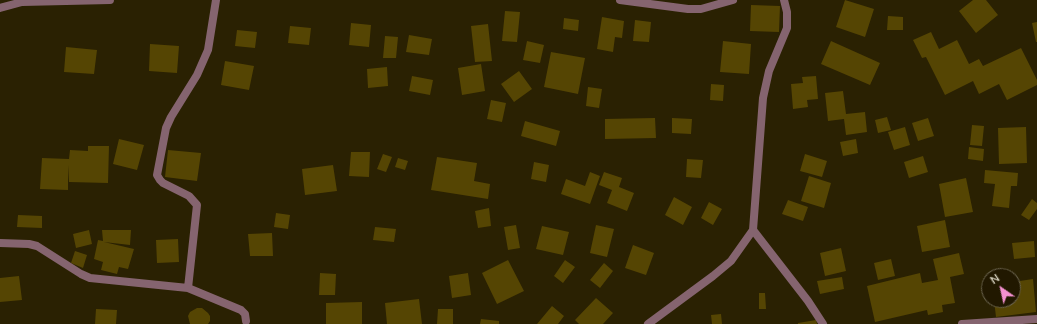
<!DOCTYPE html>
<html>
<head>
<meta charset="utf-8">
<style>
  body { margin:0 }
  #map { position:relative; width:1037px; height:324px; overflow:hidden; background:#2a2102; font-family:Mulish,sans-serif }
  canvas { display:block }
  .north { position:absolute; left:981px; top:268px; width:40px; height:40px; box-sizing:border-box; background:#211800; border:1px solid #6a634d; border-radius:50%; rotate:326deg; font-size:11px; font-weight:700; line-height:16px; text-align:center; color:#d8d3c1 }
  .north::after { content:''; display:block; margin:auto; width:14px; height:18px; background:#f591d1; clip-path:polygon(50% 0,100% 100%,50% 72%,0 100%) }
</style>
</head>
<body>
<div id="map">
<canvas width="1037" height="324"></canvas>
<div class="north">N</div>
</div>
<script>
const ctx = document.querySelector('canvas').getContext('2d');
ctx.lineJoin = 'round';
function fillPath(path, color) { ctx.fillStyle = color; ctx.fill(path, 'evenodd'); }
const toPath = rows => new Path2D(rows.map(r => 'M' + r).join(''));
function trace(path, color, width, dash) { ctx.strokeStyle = color; ctx.lineWidth = width; ctx.lineCap = dash ? 'butt' : 'round'; ctx.setLineDash(dash || []); ctx.stroke(path); }
const building = toPath([
  [845,0,874,9,865,37,836,27],
  [973,0,986,0,998,15,976,33,959,11],
  [751,5,780,6,779,32,750,31],
  [505,11,520,12,517,42,502,41],
  [888,16,903,17,903,30,887,30],
  [602,17,624,21,622,38,615,37,613,52,597,49],
  [564,18,579,20,578,31,563,29],
  [635,20,651,22,649,42,633,41],
  [1037,22,1037,42,1036,42,1032,23],
  [351,23,371,25,369,47,349,45],
  [488,24,492,61,475,62,471,26],
  [290,26,311,28,309,45,288,43],
  [237,30,257,32,255,48,235,46],
  [931,32,939,49,957,40,969,64,979,59,983,66,1021,48,1037,80,1037,85,1007,100,999,84,979,94,973,81,945,95,926,57,922,58,913,40],
  [409,35,432,39,429,55,406,52],
  [385,36,398,37,396,58,383,58],
  [527,41,544,45,540,63,523,60],
  [723,41,751,44,749,74,720,72],
  [831,41,880,63,870,85,821,64],
  [150,44,179,46,177,73,149,71],
  [66,47,97,50,94,74,64,72],
  [551,52,585,58,578,94,544,87],
  [225,61,254,66,249,90,221,85],
  [481,64,485,91,462,95,458,68],
  [387,67,388,86,368,88,367,69],
  [519,71,532,89,514,102,501,84],
  [412,76,433,80,430,95,409,91],
  [816,76,818,99,807,100,808,107,793,109,791,84,803,83,802,77],
  [711,84,724,85,723,101,710,100],
  [588,87,602,89,599,108,586,106],
  [843,91,846,114,865,112,867,132,846,135,844,119,828,121,825,93],
  [491,100,506,103,502,122,487,119],
  [887,117,891,130,878,133,875,120],
  [655,118,656,138,605,139,605,119],
  [672,118,692,119,691,134,672,133],
  [928,118,934,136,918,141,912,123],
  [525,121,560,131,556,146,521,136],
  [972,125,984,126,982,146,970,145],
  [905,127,910,145,894,150,888,132],
  [1026,127,1027,163,999,164,998,128],
  [119,139,144,145,137,170,113,164],
  [856,139,858,153,843,156,840,142],
  [88,146,109,146,108,183,69,182,68,165,68,190,40,189,42,158,69,159,70,150,88,151],
  [969,147,984,149,983,161,968,159],
  [168,150,201,153,197,181,165,177],
  [351,152,370,152,369,177,349,176],
  [383,154,392,157,386,172,377,169],
  [805,154,827,161,822,177,800,171],
  [923,156,928,172,909,178,904,162],
  [437,157,477,163,474,181,490,184,488,199,431,190],
  [398,158,408,161,405,170,395,167],
  [687,159,703,160,701,178,686,177],
  [534,162,549,165,546,182,531,179],
  [333,165,337,191,305,195,302,169],
  [985,170,1018,173,1017,186,1011,186,1009,208,992,206,995,184,984,183],
  [590,172,600,176,590,204,561,194,566,179,585,186],
  [604,172,622,178,619,187,634,193,627,211,607,203,612,190,599,185],
  [809,176,831,183,824,208,801,201],
  [966,178,973,212,945,217,939,184],
  [674,197,692,207,683,225,665,215],
  [1032,199,1037,203,1037,209,1029,220,1021,215],
  [788,200,808,207,803,221,782,214],
  [709,202,722,209,713,225,701,218],
  [489,208,491,226,478,228,475,211],
  [276,213,290,215,288,229,274,227],
  [18,215,42,216,42,228,17,227],
  [945,220,950,247,922,252,917,226],
  [516,225,520,248,508,250,504,227],
  [596,225,614,229,607,257,590,253],
  [542,226,569,232,563,255,536,249],
  [375,227,396,229,394,242,373,240],
  [89,230,92,244,76,248,73,234],
  [102,230,131,230,130,245,104,242,134,249,128,269,119,267,117,274,101,270,103,262,94,259,98,240,103,241],
  [272,233,273,256,250,256,248,234],
  [178,239,179,262,157,263,156,240],
  [1034,241,1035,257,1014,259,1012,243],
  [633,245,654,253,646,275,625,268],
  [841,248,846,271,825,276,820,253],
  [75,251,87,255,83,268,71,263],
  [959,253,964,274,950,277,955,303,942,305,943,312,928,315,927,310,875,322,867,286,920,273,922,283,938,280,933,259],
  [891,259,895,276,878,280,874,263],
  [508,260,524,291,497,304,482,273],
  [565,260,575,267,563,283,554,276],
  [604,263,613,271,600,288,590,280],
  [320,273,336,274,335,295,319,295],
  [468,273,471,295,452,298,449,276],
  [19,276,22,300,0,302,0,278],
  [842,277,844,289,820,294,817,281],
  [1033,279,1036,312,996,317,994,300,1013,300,1013,282],
  [759,293,765,293,766,309,759,309],
  [596,298,613,313,603,324,579,324,575,320],
  [419,299,422,324,387,324,385,303],
  [362,302,362,324,326,324,326,303],
  [552,306,564,316,558,324,537,324],
  [197,308,202,308,208,313,210,316,210,321,208,324,190,324,188,316,190,312],
  [96,309,117,310,116,324,95,324],
  [438,309,453,309,453,324,437,324],
  [721,314,722,324,712,324,711,315],
  [481,319,499,321,499,324,480,324],
  [816,320,817,324,798,324,798,323]
]);
const street = toPath([
  [620,0,688,9,701,9,733,0],
  [0,8,22,2,110,0],
  [753,230,808,301,823,324],
  [0,243,29,244,37,246,81,274,90,278,188,288,241,310,245,314,246,321],
  [188,288,197,205,189,196,163,183,160,180,157,175,166,128,171,117,197,75,208,50,216,0],
  [648,324,713,276,731,261,753,230,763,98,769,71,787,28,787,12,784,0],
  [962,324,1037,319]
]);
fillPath(building, '#554503');
trace(street, '#85646f', 8);
</script>
</body>
</html>
